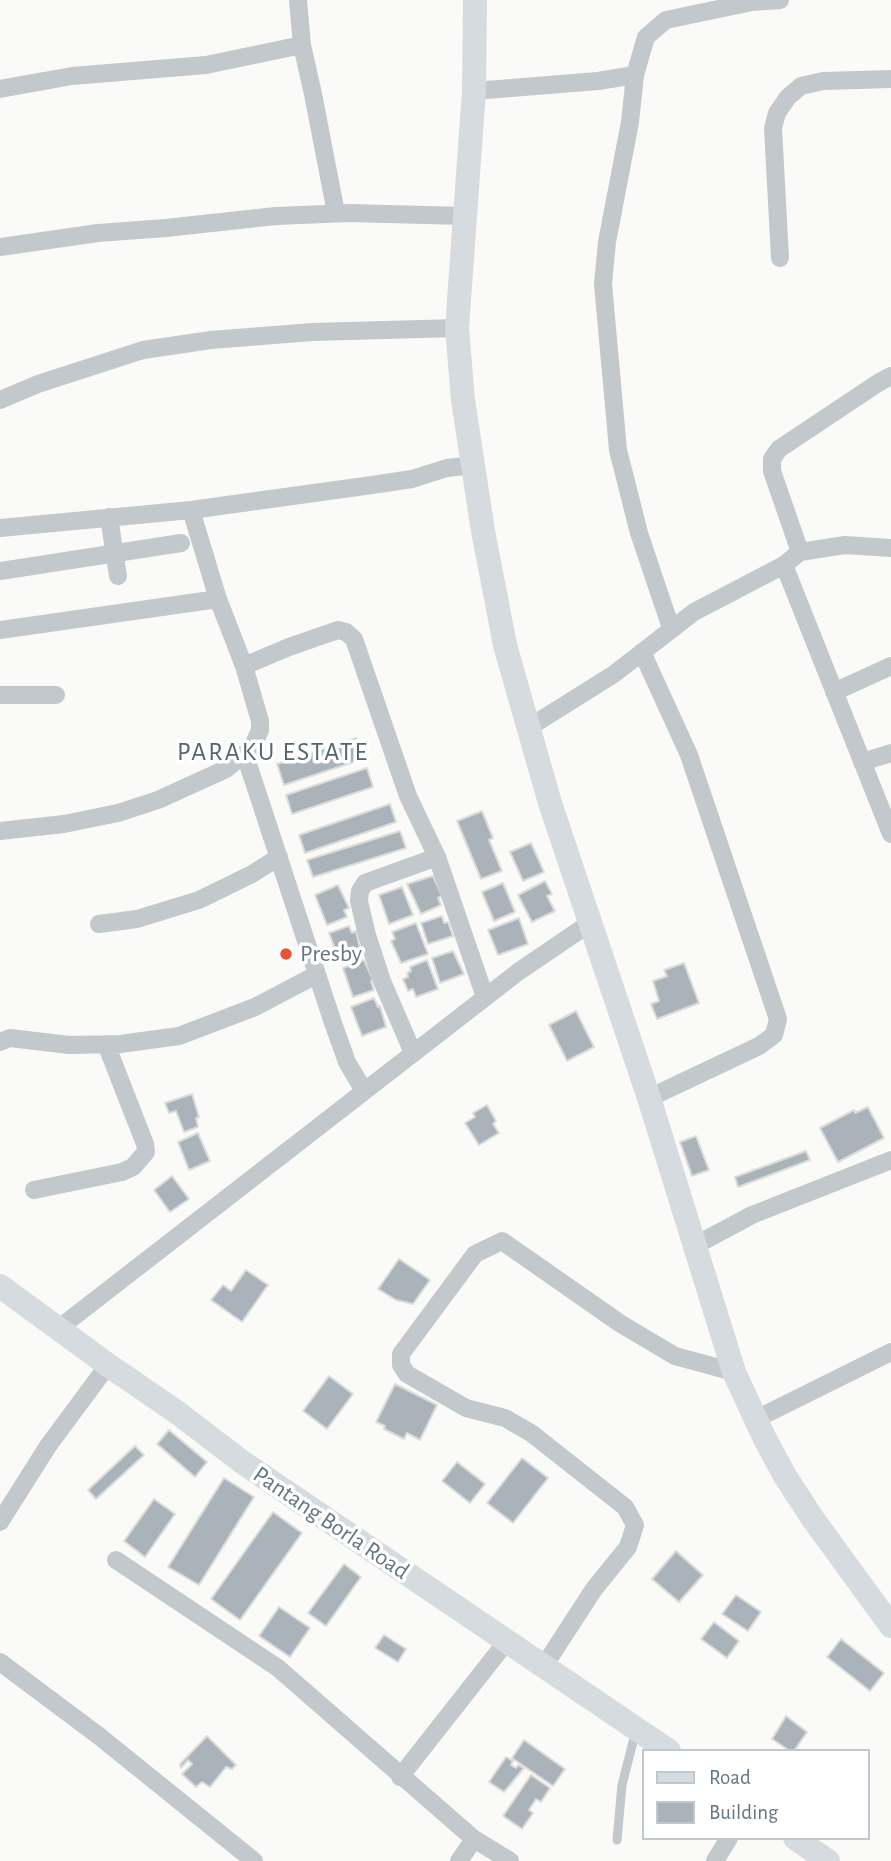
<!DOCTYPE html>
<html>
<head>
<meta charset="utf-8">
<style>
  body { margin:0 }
  #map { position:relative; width:891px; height:1861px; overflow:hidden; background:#fafaf8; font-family:"Alegreya Sans",sans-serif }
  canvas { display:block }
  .legend { position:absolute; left:642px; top:1749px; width:228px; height:91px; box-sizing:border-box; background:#fff; border:2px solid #c1c8cd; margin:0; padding:9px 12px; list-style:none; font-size:21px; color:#657683 }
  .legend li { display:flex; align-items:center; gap:14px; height:35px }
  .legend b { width:35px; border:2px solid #c1c8cd }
</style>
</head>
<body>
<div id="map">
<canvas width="891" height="1861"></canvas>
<ul class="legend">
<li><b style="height:9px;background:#d6dbdf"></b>Road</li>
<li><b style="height:19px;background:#aab3b9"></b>Building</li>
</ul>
</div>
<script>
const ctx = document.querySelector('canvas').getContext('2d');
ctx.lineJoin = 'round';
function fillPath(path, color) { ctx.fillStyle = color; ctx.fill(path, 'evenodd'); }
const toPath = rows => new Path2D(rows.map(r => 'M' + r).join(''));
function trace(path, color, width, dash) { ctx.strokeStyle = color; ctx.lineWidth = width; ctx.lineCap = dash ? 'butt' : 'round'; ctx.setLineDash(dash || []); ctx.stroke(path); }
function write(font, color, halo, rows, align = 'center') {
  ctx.font = font + ' "Alegreya Sans",sans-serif'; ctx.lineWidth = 7; ctx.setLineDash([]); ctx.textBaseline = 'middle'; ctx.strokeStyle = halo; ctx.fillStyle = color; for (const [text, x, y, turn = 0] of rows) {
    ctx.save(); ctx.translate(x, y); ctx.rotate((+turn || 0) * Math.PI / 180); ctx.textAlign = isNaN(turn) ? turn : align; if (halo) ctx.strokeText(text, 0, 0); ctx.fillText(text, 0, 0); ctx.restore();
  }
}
const building = toPath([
  [356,738,363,759,284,785,277,764,356,738],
  [367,768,373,787,292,814,286,795,367,768],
  [390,804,396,822,305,853,299,835,390,804],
  [482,811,493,838,489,840,502,871,481,879,457,821,482,811],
  [400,831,406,848,313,877,307,860,400,831],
  [531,843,544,872,523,881,510,852,531,843],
  [433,876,442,896,438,898,441,905,421,914,407,884,433,876],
  [545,881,552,894,547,896,555,911,532,922,518,895,545,881],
  [503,883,515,912,494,921,482,892,503,883],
  [338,885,349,908,344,910,347,917,327,925,315,895,338,885],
  [402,887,413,915,389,924,379,895,402,887],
  [442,916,444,923,448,922,453,936,428,944,421,923,442,916],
  [519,918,528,944,498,955,488,930,519,918],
  [416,923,428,954,401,963,391,941,395,939,392,932,416,923],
  [349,926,352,933,356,931,361,952,339,960,329,933,349,926],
  [453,951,464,974,440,983,432,958,453,951],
  [364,960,373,980,371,981,374,990,353,997,343,968,364,960],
  [427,960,438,989,416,997,413,989,408,991,403,979,408,977,407,973,411,971,410,967,427,960],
  [684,963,699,1003,657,1019,651,1004,659,1001,653,981,667,976,664,970,684,963],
  [374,998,378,1007,380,1006,386,1027,362,1036,351,1007,374,998],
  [576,1011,594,1047,567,1061,549,1025,576,1011],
  [192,1094,199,1117,196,1118,198,1127,184,1132,176,1111,169,1113,165,1103,192,1094],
  [487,1105,496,1121,493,1124,499,1133,479,1145,465,1123,475,1117,473,1113,487,1105],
  [868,1107,884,1138,838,1162,820,1128,854,1110,855,1113,868,1107],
  [198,1133,210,1161,189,1170,178,1142,198,1133],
  [696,1136,709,1170,692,1176,680,1142,696,1136],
  [806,1151,810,1160,738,1187,735,1177,806,1151],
  [172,1176,189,1199,170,1212,154,1190,172,1176],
  [399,1259,430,1280,413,1304,396,1300,378,1289,399,1259],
  [246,1270,268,1285,242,1322,211,1300,223,1285,231,1291,246,1270],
  [329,1376,353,1394,327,1429,303,1411,329,1376],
  [395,1384,437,1405,420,1440,407,1433,404,1439,384,1429,385,1426,376,1422,395,1384],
  [169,1430,207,1462,195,1477,157,1444,169,1430],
  [135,1446,144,1455,96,1499,88,1490,135,1446],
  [522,1458,548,1478,513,1523,487,1503,522,1458],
  [457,1462,485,1484,470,1503,442,1481,457,1462],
  [224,1478,254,1497,199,1585,168,1567,224,1478],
  [154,1499,175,1514,145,1557,124,1541,154,1499],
  [273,1512,302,1533,240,1620,211,1599,273,1512],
  [676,1551,703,1575,679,1602,652,1579,676,1551],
  [344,1564,361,1577,326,1626,308,1613,344,1564],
  [736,1595,761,1612,748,1631,722,1614,736,1595],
  [279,1607,310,1628,290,1657,259,1636,279,1607],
  [714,1622,739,1641,727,1658,701,1639,714,1622],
  [384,1635,406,1649,398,1662,375,1648,384,1635],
  [841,1639,884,1673,870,1691,827,1657,841,1639],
  [786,1716,807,1732,794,1751,790,1751,772,1739,786,1716],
  [207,1736,236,1765,232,1769,226,1767,210,1787,202,1782,196,1787,182,1774,192,1764,188,1760,181,1768,180,1764,207,1736],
  [524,1740,565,1769,553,1786,512,1758,524,1740],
  [506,1757,513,1761,511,1765,516,1768,518,1765,524,1768,504,1792,489,1782,506,1757],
  [531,1775,550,1788,541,1802,536,1799,529,1810,533,1813,522,1829,503,1816,531,1775]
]);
const lane = toPath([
  [617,1840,622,1785,636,1730]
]);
const street = toPath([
  [298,0,302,45,313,94,336,213],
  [635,75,630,122,607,242,603,284,618,450,639,533,671,628],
  [0,89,72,76,206,65,302,45],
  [474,91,598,81,635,75,646,37,666,20,752,2,780,0],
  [0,247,98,233,166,228,276,216,349,213,465,216],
  [780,258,773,128,777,113,788,97,801,86,823,81,891,79],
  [0,400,38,384,143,350,211,340,312,332,457,328],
  [109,517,118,576],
  [0,528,191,510,372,485,412,479,447,468,474,465],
  [800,552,772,471,772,459,779,449,878,383,891,376],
  [784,565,891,834],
  [0,571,181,543],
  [0,630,218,599],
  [642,652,689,755,778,1019,774,1035,759,1046,649,1098],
  [244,666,289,647,338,630,346,632,354,639,408,796,437,857,485,997],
  [834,692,891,666],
  [0,695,56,695],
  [528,728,614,674,694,612,784,565,800,552,845,545,891,548],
  [245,755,333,1023,347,1062,364,1091],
  [862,762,891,753],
  [0,831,64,824,118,813,158,800,226,769,252,748,260,730,260,721,244,666,218,599,191,510],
  [99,924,137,919,199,900,252,874,279,857],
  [0,1042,10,1038,69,1045,120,1044,179,1036,255,1007,316,975],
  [413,1053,382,981,367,935,359,901,360,891,365,883,437,857],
  [34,1190,122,1172,133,1167,146,1152,145,1144,106,1044],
  [694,1246,752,1215,891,1160],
  [58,1329,518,972,590,923],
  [756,1419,891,1352],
  [0,1522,48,1446,108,1365],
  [116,1560,278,1668,474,1839,510,1861],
  [0,1662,99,1736,254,1861],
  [544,1666,594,1589,628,1547,635,1525,625,1507,531,1433,505,1418,466,1408,407,1374,401,1365,401,1354,475,1254,502,1241,621,1324,675,1356,734,1372],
  [400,1777,507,1641],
  [459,1861,474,1839],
  [715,1861,729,1838]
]);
const secondary = toPath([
  [475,0,474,91,457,328,463,400,483,531,505,645,550,803,649,1098,734,1372,764,1437,785,1476,813,1519,891,1626],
  [0,1286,108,1365,178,1413,242,1462,669,1751],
  [795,1838,828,1861]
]);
const markers = [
  [286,954,7,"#e4572e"]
];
const poiNames = [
  ["Presby",300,954]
];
const streetNames = [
  ["Pantang Borla Road",331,1523,34]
];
const neighbourhoodNames = [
  ["PARAKU ESTATE",273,752]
];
fillPath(building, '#aab3b9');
trace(building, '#dcdcda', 2);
trace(lane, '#c3c8cc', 9);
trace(street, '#c3c8cc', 18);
trace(secondary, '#d6dbdf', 24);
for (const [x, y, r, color] of markers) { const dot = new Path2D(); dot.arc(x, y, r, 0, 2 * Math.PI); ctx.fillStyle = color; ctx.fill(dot); trace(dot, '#fff', 2.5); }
write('24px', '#657683', '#fff', poiNames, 'left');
write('24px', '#657683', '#fff', streetNames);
ctx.letterSpacing = '2px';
write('26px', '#57646e', '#fff', neighbourhoodNames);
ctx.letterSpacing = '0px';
</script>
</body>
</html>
